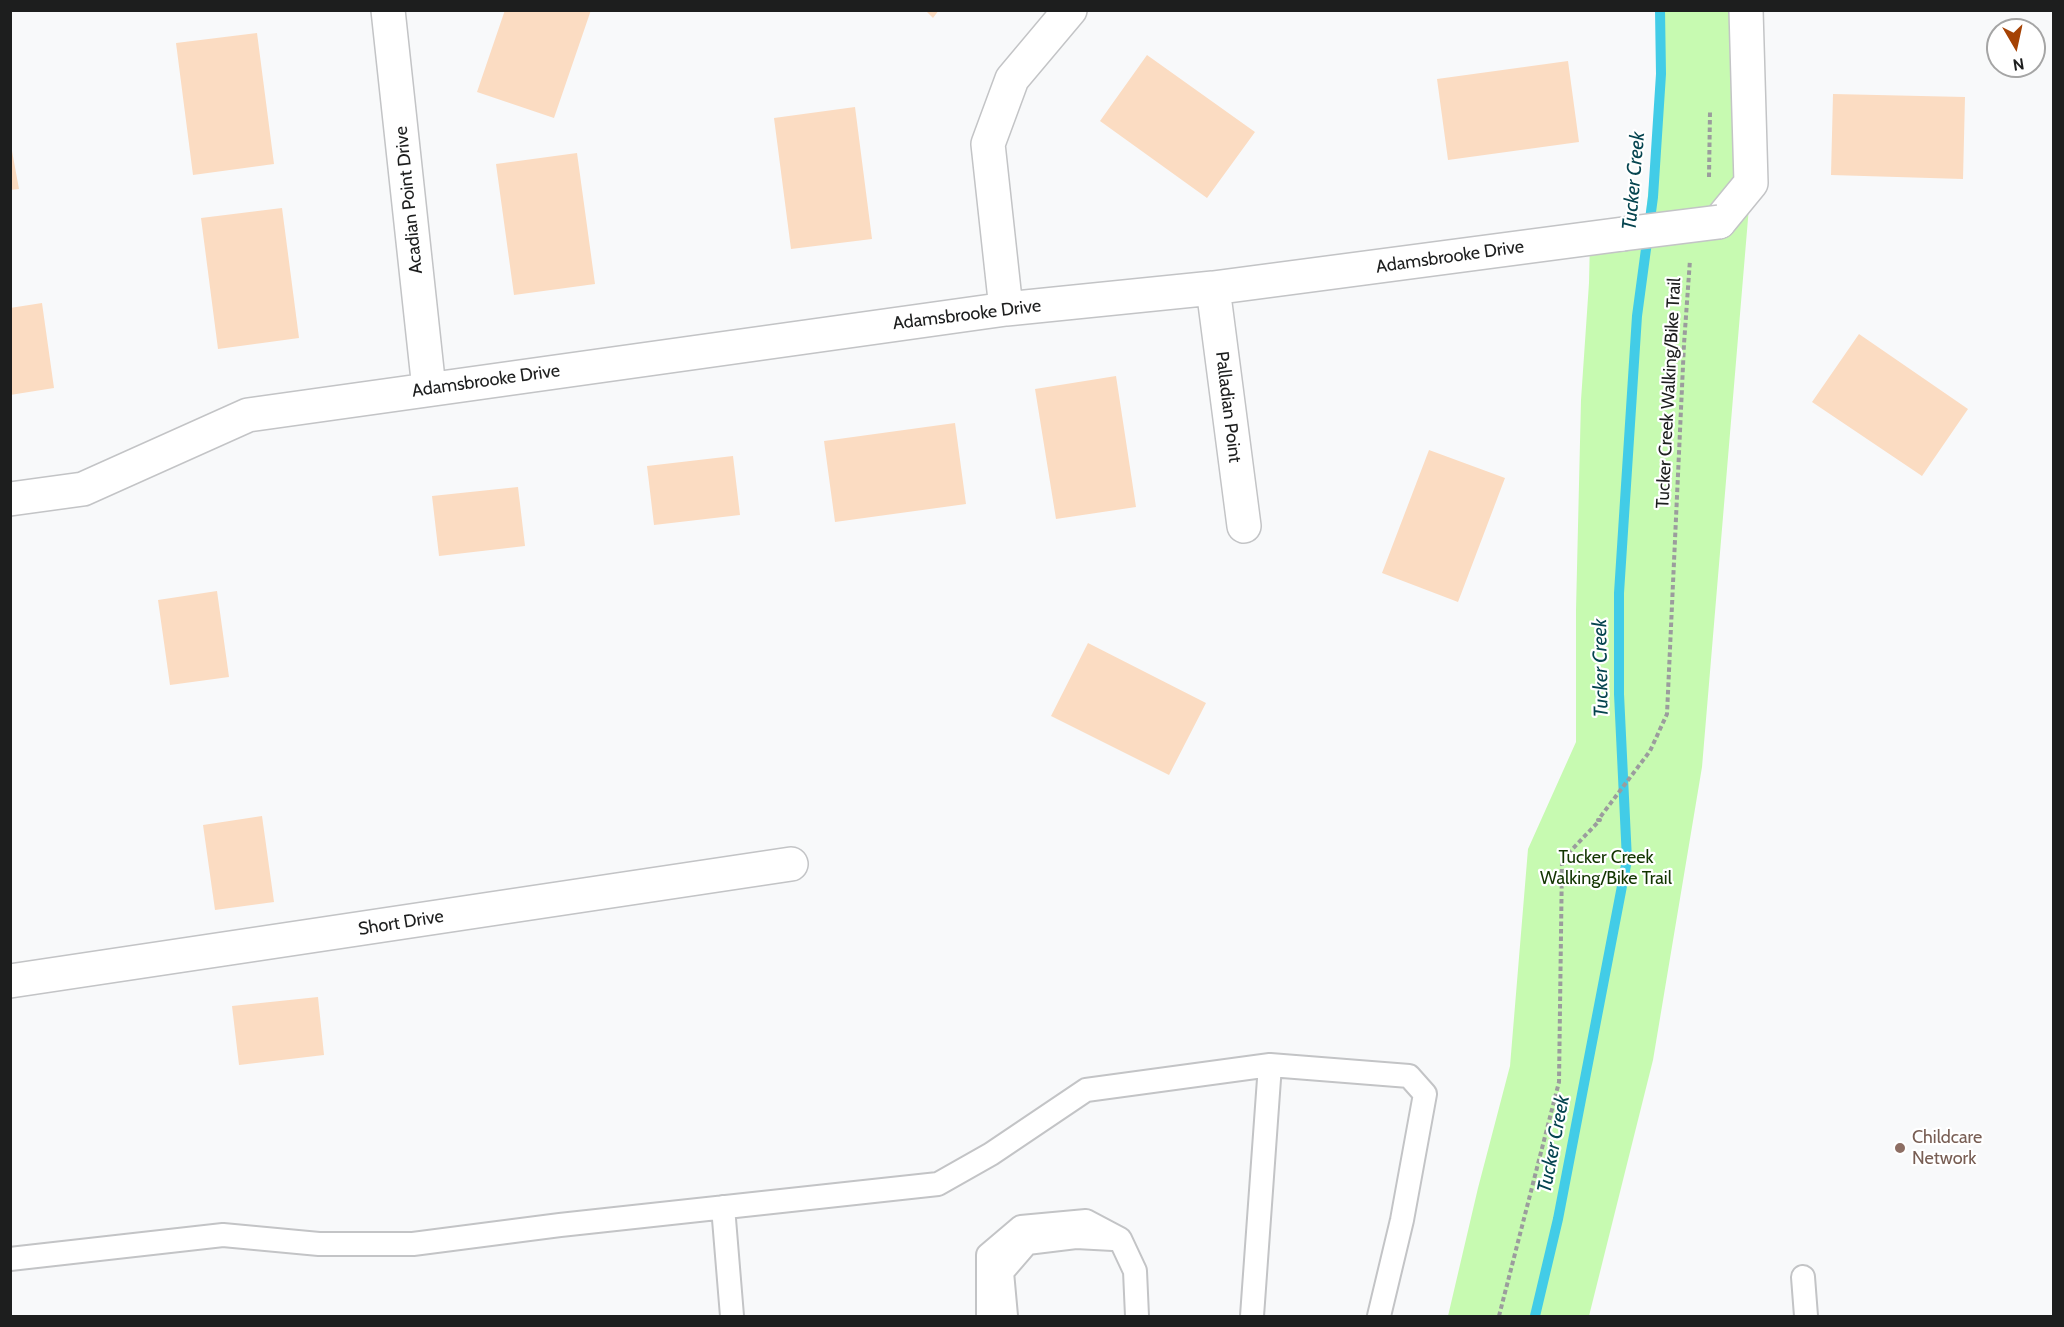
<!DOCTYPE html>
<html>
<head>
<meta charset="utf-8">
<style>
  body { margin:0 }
  #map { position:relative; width:2064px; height:1327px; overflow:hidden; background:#f8f9fa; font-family:Cabin,sans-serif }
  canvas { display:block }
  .frame { position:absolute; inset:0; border:12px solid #1d1e1e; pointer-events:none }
  .north { position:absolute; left:1986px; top:18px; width:60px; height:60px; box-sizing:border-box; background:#fff; border:2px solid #a5a5a5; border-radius:50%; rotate:171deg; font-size:16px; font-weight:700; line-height:24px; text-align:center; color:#1d1e1e }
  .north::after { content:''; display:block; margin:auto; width:21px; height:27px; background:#a54204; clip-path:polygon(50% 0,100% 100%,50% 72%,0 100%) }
</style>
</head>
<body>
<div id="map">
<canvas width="2064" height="1327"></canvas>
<div class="frame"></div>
<div class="north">N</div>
</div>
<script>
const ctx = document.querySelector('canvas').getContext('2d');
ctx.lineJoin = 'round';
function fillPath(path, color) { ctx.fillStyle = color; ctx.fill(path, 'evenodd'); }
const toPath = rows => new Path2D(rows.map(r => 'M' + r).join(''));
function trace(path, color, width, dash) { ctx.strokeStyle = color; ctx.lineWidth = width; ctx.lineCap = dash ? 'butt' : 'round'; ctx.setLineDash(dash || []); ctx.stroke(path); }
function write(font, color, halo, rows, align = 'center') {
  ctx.font = font + ' Cabin,sans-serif'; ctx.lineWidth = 4.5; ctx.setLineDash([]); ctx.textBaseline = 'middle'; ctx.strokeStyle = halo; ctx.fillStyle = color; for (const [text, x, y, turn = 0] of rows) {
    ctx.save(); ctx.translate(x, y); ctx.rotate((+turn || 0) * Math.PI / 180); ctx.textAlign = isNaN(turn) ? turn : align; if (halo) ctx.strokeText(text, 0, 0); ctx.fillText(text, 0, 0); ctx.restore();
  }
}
const green = toPath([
  [1660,11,1746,11,1751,183,1702,767,1653,1060,1589,1316,1448,1316,1478,1188,1510,1066,1528,849,1576,742,1576,610,1581,400,1589,283,1590,239,1644,232,1661,74]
]);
const stream = toPath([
  [1535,1316,1558,1219,1627,860,1619,694,1619,593,1637,316,1653,197,1661,74,1660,10]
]);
const building = toPath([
  [505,10,591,10,554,118,477,92],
  [925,10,939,10,933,18],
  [257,33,274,164,193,175,176,43],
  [1147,55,1255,132,1207,198,1100,121],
  [1568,61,1579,142,1448,160,1437,79],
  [1833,94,1965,97,1963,179,1831,175],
  [855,107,872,239,791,249,774,118],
  [10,140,19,189,10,190],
  [577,153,595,284,514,295,496,164],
  [282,208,299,338,218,349,201,218],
  [42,303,54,388,10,395,10,308],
  [1859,334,1968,409,1922,476,1812,402],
  [1116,376,1136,507,1056,519,1035,389],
  [955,423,966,504,835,522,824,441],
  [1429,450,1505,478,1458,602,1382,573],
  [733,456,740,515,654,525,647,466],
  [518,487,525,546,439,556,432,496],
  [217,591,229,677,170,685,158,600],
  [1088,643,1206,703,1169,775,1051,716],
  [262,816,274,902,215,910,203,825],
  [318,997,324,1055,239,1065,232,1006]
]);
const path = toPath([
  [1709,177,1710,112],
  [1499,1316,1559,1082,1562,860,1600,820,1598,820,1650,751,1667,714,1684,344,1690,260]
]);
const lane = toPath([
  [723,1207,732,1316],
  [10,1259,223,1235,319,1244,413,1244,560,1225,938,1184,991,1154,1086,1090,1270,1065,1409,1076,1425,1094,1402,1220,1379,1316],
  [1803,1277,1806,1316],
  [988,1316,988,1255,1021,1227,1086,1221,1120,1239,1135,1271,1137,1316],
  [1006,1316,1002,1272,1027,1243,1076,1237,1113,1239],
  [1252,1316,1270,1065]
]);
const street = toPath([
  [388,10,429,389],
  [1719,222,1751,183,1746,10],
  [1213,288,1244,526],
  [1006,309,988,144,1012,79,1070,10],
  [10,499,83,489,248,415,1006,309,1213,288,1623,234],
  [10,981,791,864]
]);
const streetBridge = toPath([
  [1623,234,1719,222]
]);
const markers = [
  [1900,1148,6,"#8d6e63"]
];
const streetNames = [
  ["Acadian Point Drive",409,200,-96],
  ["Adamsbrooke Drive",1450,257,-8],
  ["Adamsbrooke Drive",967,315,-7],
  ["Adamsbrooke Drive",486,381,-8],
  ["Tucker Creek Walking/Bike Trail",1669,393,-87],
  ["Palladian Point",1228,407,83],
  ["Short Drive",401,923,-9]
];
const parkNames = [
  ["Tucker Creek",1606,858],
  ["Walking/Bike Trail",1606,879]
];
const educationNames = [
  ["Childcare",1912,1138],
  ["Network",1912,1159]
];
const waterNames = [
  ["Tucker Creek",1634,181,-85],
  ["Tucker Creek",1601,668,-91],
  ["Tucker Creek",1554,1144,-79]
];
fillPath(green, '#c7fab1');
trace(stream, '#42cce7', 10);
fillPath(building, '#fbdcc2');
trace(lane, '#c3c4c6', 26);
trace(street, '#c3c4c6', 36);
trace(path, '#9b9c9d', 4, [4.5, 3]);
trace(lane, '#fff', 22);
trace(street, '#fff', 33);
trace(streetBridge, '#c3c4c6', 36, []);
trace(streetBridge, '#fff', 33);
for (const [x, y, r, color] of markers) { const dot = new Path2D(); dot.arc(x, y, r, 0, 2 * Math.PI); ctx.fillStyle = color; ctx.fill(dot); trace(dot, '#fff', 2); }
write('18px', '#1d1e1e', '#fff', streetNames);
write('18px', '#123500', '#fff', parkNames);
write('18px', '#785e54', '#fff', educationNames, 'left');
write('italic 20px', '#05444f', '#fff', waterNames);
</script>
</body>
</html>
